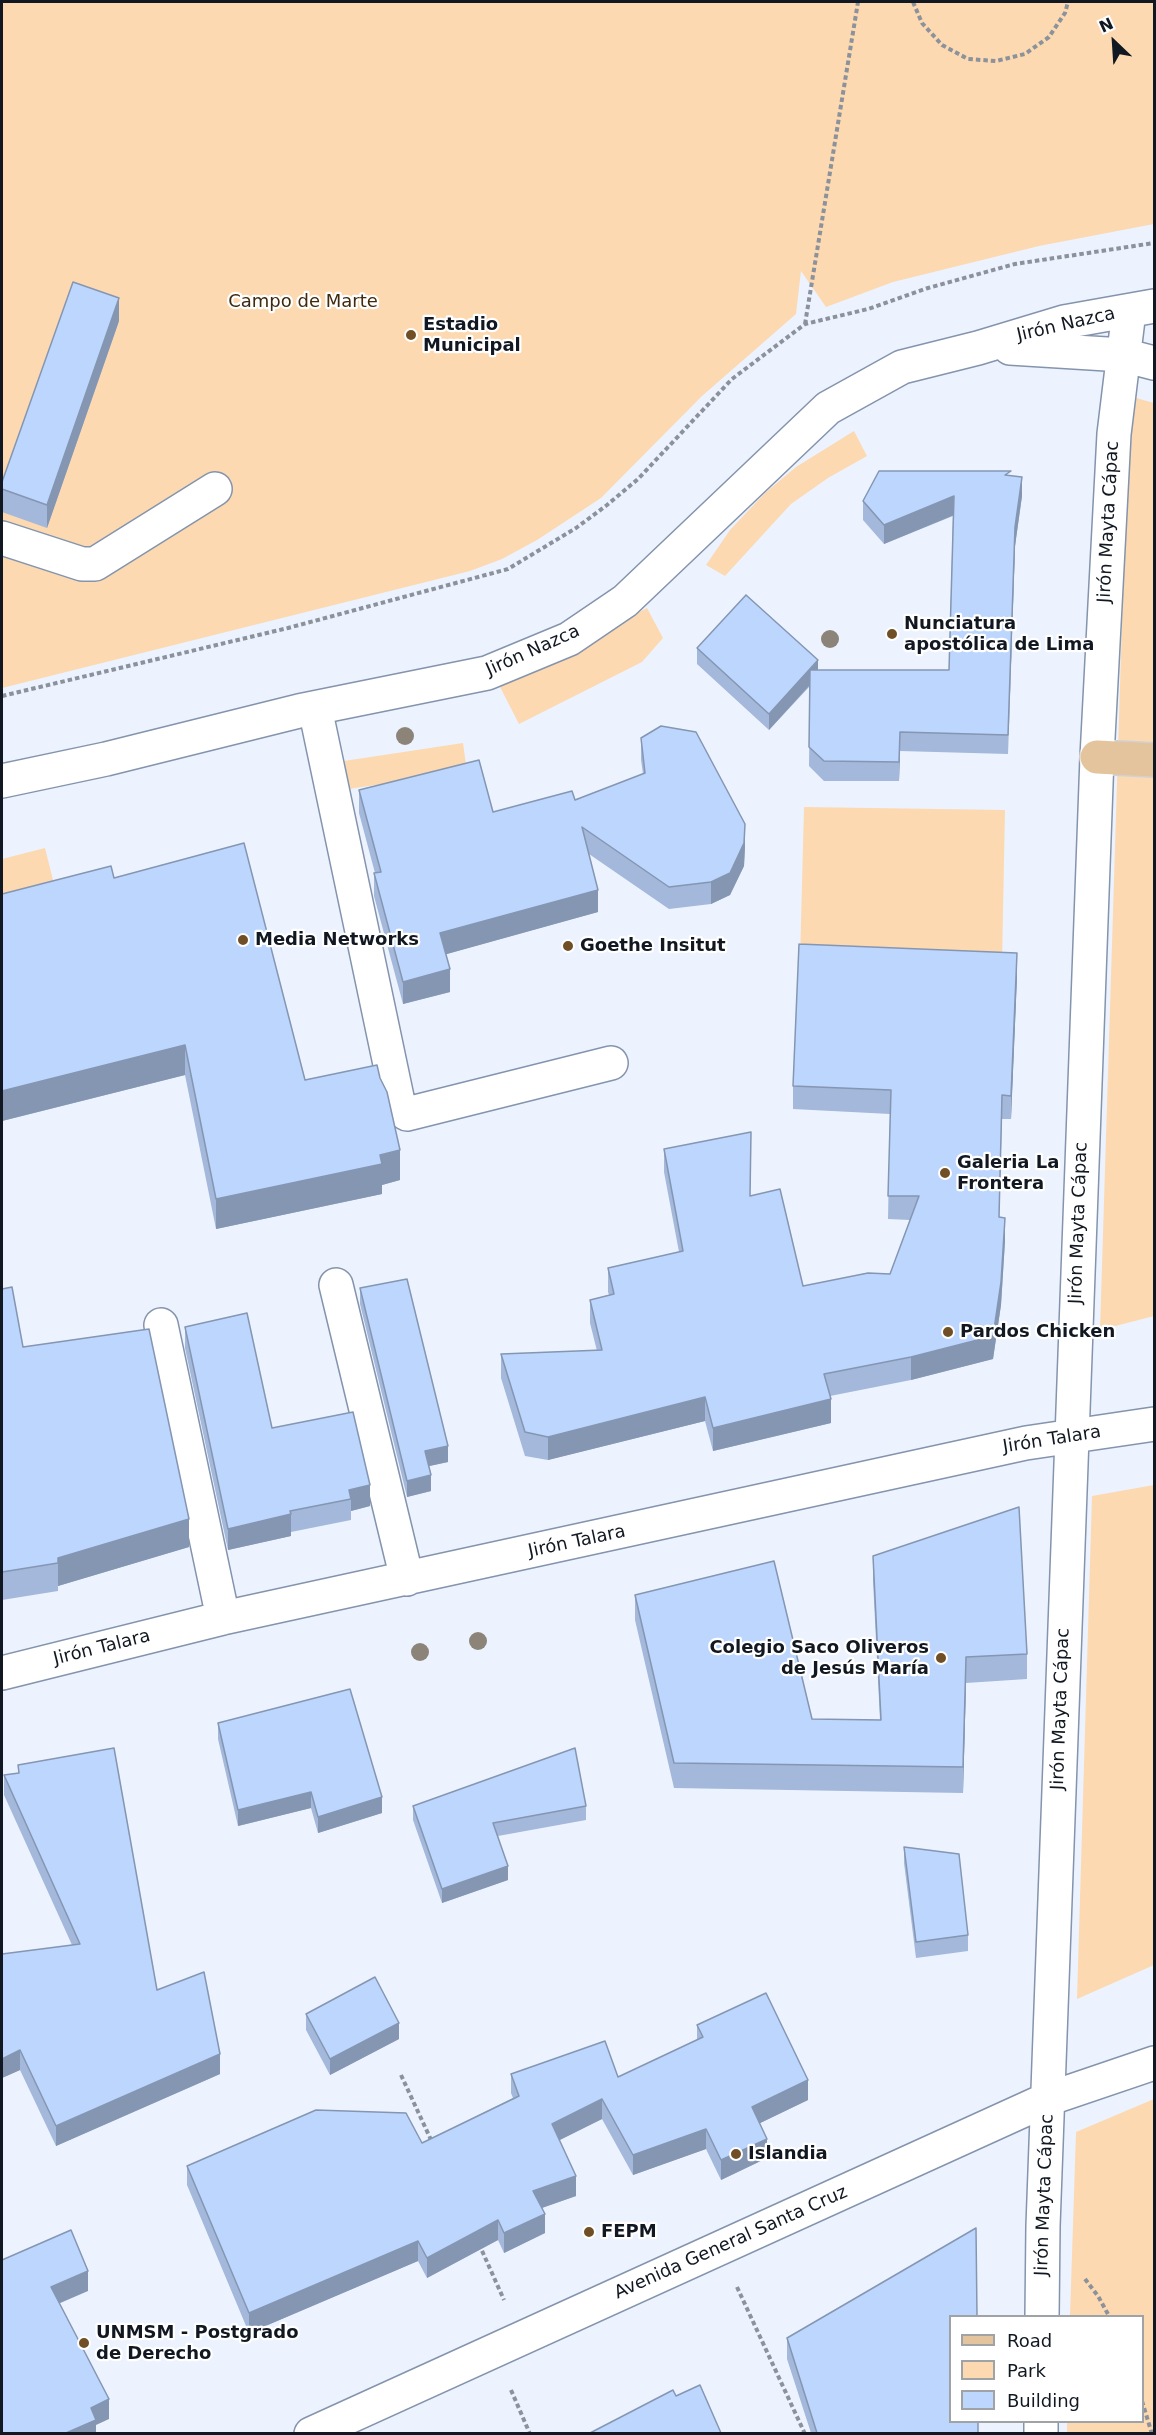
<!DOCTYPE html>
<html>
<head>
<meta charset="utf-8">
<style>
  body { margin:0 }
  #map { position:relative; width:1156px; height:2435px; overflow:hidden; background:#ecf3fe; font-family:"DejaVu Sans",sans-serif }
  canvas { display:block }
  .frame { position:absolute; inset:0; border:3px solid #121821; pointer-events:none }
  .legend { position:absolute; left:949px; top:2315px; width:195px; height:108px; box-sizing:border-box; background:#fff; border:2px solid #a0a3a6; margin:0; padding:8px 10px; list-style:none; font-size:18px; color:#121821 }
  .legend li { display:flex; align-items:center; gap:12px; height:30px }
  .legend b { width:30px; border:2px solid #a0a3a6 }
  .north { position:absolute; left:1084px; top:12px; width:60px; height:60px; -webkit-text-stroke:4px #fff; paint-order:stroke; rotate:335deg; font-size:16px; font-weight:700; line-height:24px; text-align:center; color:#121821 }
  .north::after { content:''; display:block; margin:auto; width:21px; height:27px; background:#121821; clip-path:polygon(50% 0,100% 100%,50% 72%,0 100%) }
</style>
</head>
<body>
<div id="map">
<canvas width="1156" height="2435"></canvas>
<div class="frame"></div>
<ul class="legend">
<li><b style="height:8px;background:#e4c49d"></b>Road</li>
<li><b style="height:16px;background:#fcd9b0"></b>Park</li>
<li><b style="height:16px;background:#bdd6fe"></b>Building</li>
</ul>
<div class="north">N</div>
</div>
<script>
const ctx = document.querySelector('canvas').getContext('2d');
ctx.lineJoin = 'round';
function fillPath(path, color) { ctx.fillStyle = color; ctx.fill(path, 'evenodd'); }
const toPath = rows => new Path2D(rows.map(r => 'M' + r).join(''));
function trace(path, color, width, dash) { ctx.strokeStyle = color; ctx.lineWidth = width; ctx.lineCap = dash ? 'butt' : 'round'; ctx.setLineDash(dash || []); ctx.stroke(path); }
function write(font, color, halo, rows, align = 'center') {
  ctx.font = font + ' "DejaVu Sans",sans-serif'; ctx.lineWidth = 4.5; ctx.setLineDash([]); ctx.textBaseline = 'middle'; ctx.strokeStyle = halo; ctx.fillStyle = color; for (const [text, x, y, turn = 0] of rows) {
    ctx.save(); ctx.translate(x, y); ctx.rotate((+turn || 0) * Math.PI / 180); ctx.textAlign = isNaN(turn) ? turn : align; if (halo) ctx.strokeText(text, 0, 0); ctx.fillText(text, 0, 0); ctx.restore();
  }
}
const green = toPath([
  [2,2,1154,2,1154,224,1039,246,893,282,826,307,801,271,796,314,702,396,601,498,537,540,502,559,470,571,2,688],
  [1129,396,1154,403,1154,1316,1100,1330],
  [854,431,867,456,828,478,791,504,725,576,706,565,730,530,765,493,796,467],
  [647,608,663,638,642,662,519,724,499,685],
  [463,743,467,772,348,789,344,761],
  [804,807,1005,810,1002,964,800,961],
  [45,848,56,892,2,906,2,859],
  [1154,1485,1154,1965,1077,1999,1092,1496],
  [1154,2099,1154,2433,1067,2433,1067,2422,1142,2422,1142,2316,1070,2316,1076,2132]
]);
const path = toPath([
  [913,2,922,23,942,45,968,59,996,61,1025,54,1049,37,1065,13,1068,2],
  [805,324,858,2],
  [2,696,288,628,508,569,576,528,607,505,638,479,732,379,805,324,868,309,928,288,1015,264,1154,243],
  [401,2075,432,2142],
  [479,2244,504,2300],
  [1085,2279,1098,2296,1109,2316],
  [737,2287,805,2434],
  [511,2390,530,2434],
  [1142,2401,1152,2434]
]);
const minor = toPath([
  [1010,348,1123,355,1154,363],
  [2,538,82,564,95,564,215,489],
  [315,708,398,1102,401,1110,407,1114,611,1063],
  [2,781,106,759,299,711,487,673,569,639,625,601,828,408,902,367,978,348,1064,322,1154,306],
  [336,1285,407,1579],
  [161,1325,223,1618],
  [2,1673,223,1618,1026,1443,1154,1424],
  [1042,2316,1043,2226,1097,757,1114,434,1129,311],
  [311,2434,1048,2099,1154,2063],
  [1041,2434,1041,2422]
]);
const major = toPath([
  [1097,757,1154,760]
]);
const trees = [
  [830,639],
  [405,736],
  [478,1641],
  [420,1652]
];
const wall = toPath([
  [119,321,47,528,2,512,2,482],
  [1011,476,1022,496,1015,546,1008,754,900,751,899,781,824,781,809,766,810,686,769,730,697,664,697,648,818,670,949,670,953,516,884,544,863,520,863,501],
  [641,738,745,847,744,866,730,895,711,904,669,909,589,854,598,912,446,954,450,992,403,1004,374,896,374,873,375,873,359,813,359,790,493,812,575,800,643,774,641,760],
  [114,878,305,1080,400,1180,382,1185,382,1194,216,1229,185,1075,2,1121,2,894],
  [1017,977,1011,1119,1002,1119,999,1217,1005,1241,1001,1305,993,1359,911,1380,830,1396,831,1423,713,1451,705,1421,548,1460,525,1456,501,1378,501,1354,597,1351,590,1323,590,1300,609,1295,608,1292,608,1268,679,1252,664,1172,664,1149,751,1155,750,1196,803,1286,890,1274,910,1220,888,1219,890,1114,793,1109,793,1086],
  [360,1288,448,1462,429,1466,431,1491,407,1497,360,1304],
  [2,1289,23,1347,189,1547,58,1586,58,1591,2,1600],
  [185,1327,272,1428,370,1506,351,1511,351,1520,291,1532,291,1536,228,1550,185,1348],
  [873,1556,1027,1654,1027,1679,966,1683,963,1793,674,1788,635,1620,635,1595,812,1719,880,1720,873,1581],
  [218,1723,382,1813,318,1833,311,1808,238,1826,218,1739],
  [18,1765,157,1990,220,2074,56,2146,20,2070,2,2078,72,1945,4,1795,4,1775,18,1773],
  [413,1806,586,1806,586,1820,498,1836,508,1880,442,1903,413,1820],
  [904,1847,968,1935,968,1951,916,1958,904,1863],
  [306,2014,399,2039,330,2075,306,2030],
  [697,2025,808,2100,760,2123,767,2158,721,2180,706,2149,633,2175,602,2119,559,2140,576,2196,542,2208,545,2233,504,2253,498,2240,427,2278,418,2261,249,2333,187,2185,187,2166,422,2143,513,2098,511,2093,511,2074,618,2077,697,2040],
  [787,2338,978,2433,811,2433,787,2359]
]);
const shadedWall = toPath([
  [119,298,119,321,47,528,47,505],
  [1022,477,1022,496,1015,546,1008,754,1015,527],
  [954,496,954,515,884,544,884,525],
  [818,660,818,676,769,730,769,714],
  [900,732,900,751,899,781,899,762],
  [745,824,745,847,744,866,730,895,711,904,711,882],
  [598,890,598,912,440,956,440,933],
  [1017,953,1017,977,1011,1119,1011,1096],
  [450,969,450,992,403,1004,403,982],
  [185,1045,185,1075,2,1121,2,1091],
  [400,1150,400,1180,382,1185,382,1194,216,1229,216,1199],
  [1005,1218,1005,1241,1001,1305,993,1359,911,1380,911,1357],
  [705,1397,705,1421,548,1460,548,1437],
  [831,1399,831,1423,713,1451,713,1428],
  [448,1446,448,1462,425,1467,425,1451],
  [431,1475,431,1491,407,1497,407,1481],
  [370,1485,370,1506,351,1511,351,1499,349,1490],
  [291,1514,291,1536,228,1550,228,1529],
  [189,1519,189,1547,58,1586,58,1558],
  [966,1657,966,1683,963,1793,963,1767],
  [311,1792,311,1808,238,1826,238,1810],
  [382,1797,382,1813,318,1833,318,1817],
  [508,1866,508,1880,442,1903,442,1889],
  [399,2023,399,2039,330,2075,330,2059],
  [20,2050,20,2070,2,2078,2,2059],
  [220,2054,220,2074,56,2146,56,2126],
  [808,2080,808,2100,752,2127,752,2107],
  [602,2099,602,2119,552,2144,552,2124],
  [706,2129,706,2149,633,2175,633,2155],
  [767,2139,767,2158,721,2180,721,2160],
  [576,2176,576,2196,533,2211,533,2191],
  [545,2214,545,2233,504,2253,504,2233],
  [498,2220,498,2240,427,2278,427,2258],
  [418,2241,418,2261,249,2333,249,2313],
  [88,2271,88,2291,51,2307,51,2287],
  [109,2399,109,2419,96,2425,96,2433,66,2433,91,2408]
]);
const building = toPath([
  [73,282,119,298,47,505,2,489,2,482,73,282],
  [879,471,1011,471,1005,475,1022,477,1015,527,1008,735,900,732,899,762,824,761,809,747,810,670,949,670,954,496,884,525,863,501,879,471],
  [746,595,818,660,769,714,697,648,746,595],
  [661,726,696,732,745,824,744,843,730,873,711,882,669,887,582,827,598,890,440,933,450,969,403,982,374,873,381,872,359,790,479,760,493,812,572,791,575,800,645,773,641,738,661,726],
  [244,843,305,1080,377,1065,380,1078,387,1092,400,1150,380,1155,382,1164,216,1199,185,1045,2,1091,2,894,111,866,114,878,244,843],
  [799,944,1017,953,1011,1096,1002,1095,999,1217,1005,1218,1001,1282,993,1336,911,1357,824,1374,831,1399,713,1428,705,1397,548,1437,525,1432,501,1354,602,1350,590,1300,614,1294,608,1268,683,1251,664,1149,751,1132,750,1196,780,1189,803,1286,868,1273,890,1274,919,1196,888,1196,891,1090,793,1086,799,944],
  [407,1279,448,1446,425,1451,431,1475,407,1481,360,1288,407,1279],
  [12,1287,23,1347,149,1329,189,1519,58,1558,58,1563,2,1572,2,1289,12,1287],
  [247,1313,272,1428,353,1412,370,1485,349,1490,351,1499,290,1511,291,1514,228,1529,185,1327,247,1313],
  [1019,1507,1027,1654,966,1657,963,1767,674,1763,635,1595,774,1561,812,1719,881,1720,873,1556,1019,1507],
  [350,1689,382,1797,318,1817,311,1792,238,1810,218,1723,350,1689],
  [114,1748,157,1990,204,1972,220,2054,56,2126,20,2050,2,2059,2,1954,80,1944,4,1775,19,1773,18,1765,114,1748],
  [575,1748,586,1806,493,1823,508,1866,442,1889,413,1806,575,1748],
  [904,1847,959,1854,968,1935,916,1942,904,1847],
  [375,1977,399,2023,330,2059,306,2014,375,1977],
  [766,1993,808,2080,752,2107,767,2139,721,2160,706,2129,633,2155,602,2099,552,2124,576,2176,533,2191,545,2214,504,2233,498,2220,427,2258,418,2241,249,2313,187,2166,316,2110,406,2113,422,2143,519,2096,511,2074,605,2041,618,2077,703,2037,697,2025,766,1993],
  [976,2228,977,2316,951,2316,951,2421,978,2421,978,2433,817,2433,787,2338,976,2228],
  [71,2230,88,2271,51,2287,109,2399,91,2408,96,2420,66,2433,2,2433,2,2260,71,2230],
  [700,2385,721,2433,590,2433,673,2390,676,2396,700,2385]
]);
const markers = [
  [411,335,6,"#704f26"],
  [892,634,6,"#704f26"],
  [243,940,6,"#704f26"],
  [568,946,6,"#704f26"],
  [945,1173,6,"#704f26"],
  [948,1332,6,"#704f26"],
  [941,1658,6,"#704f26"],
  [736,2154,6,"#704f26"],
  [589,2232,6,"#704f26"],
  [84,2343,6,"#704f26"]
];
const parkNames = [
  ["Campo de Marte",303,302]
];
const poiNames = [
  ["Estadio",423,325],
  ["Municipal",423,346],
  ["Nunciatura",904,624],
  ["apostólica de Lima",904,645],
  ["Media Networks",255,940],
  ["Goethe Insitut",580,946],
  ["Galeria La",957,1163],
  ["Frontera",957,1184],
  ["Pardos Chicken",960,1332],
  ["Colegio Saco Oliveros",929,1648,"right"],
  ["de Jesús María",929,1669,"right"],
  ["Islandia",748,2154],
  ["FEPM",601,2232],
  ["UNMSM - Postgrado",96,2333],
  ["de Derecho",96,2354]
];
const streetNames = [
  ["Jirón Nazca",1066,325,-13],
  ["Jirón Mayta Cápac",1109,522,-87],
  ["Jirón Nazca",533,651,-24],
  ["Jirón Mayta Cápac",1079,1223,-88],
  ["Jirón Talara",1052,1440,-9],
  ["Jirón Talara",577,1542,-12],
  ["Jirón Talara",102,1648,-14],
  ["Jirón Mayta Cápac",1061,1709,-88],
  ["Jirón Mayta Cápac",1045,2195,-88],
  ["Avenida General Santa Cruz",731,2243,-24]
];
fillPath(green, '#fcd9b0');
trace(minor, '#8494ad', 36);
trace(major, '#d0d1d3', 36);
trace(path, '#8b929c', 4, [4.5, 3]);
trace(minor, '#fff', 33);
trace(major, '#e4c49d', 33);
ctx.fillStyle = '#8d8479';
for (const [x, y] of trees) { ctx.beginPath(); ctx.arc(x, y, 9, 0, 2 * Math.PI); ctx.fill(); }
fillPath(wall, '#a3b8da');
fillPath(shadedWall, '#8496b2');
fillPath(building, '#bdd6fe');
trace(building, '#8496b2', 1.5);
for (const [x, y, r, color] of markers) { const dot = new Path2D(); dot.arc(x, y, r, 0, 2 * Math.PI); ctx.fillStyle = color; ctx.fill(dot); trace(dot, '#fff', 2); }
write('18px', '#402a0d', '#fff', parkNames);
write('bold 18px', '#121821', '#fff', poiNames, 'left');
write('18px', '#121821', '#fff', streetNames);
</script>
</body>
</html>
